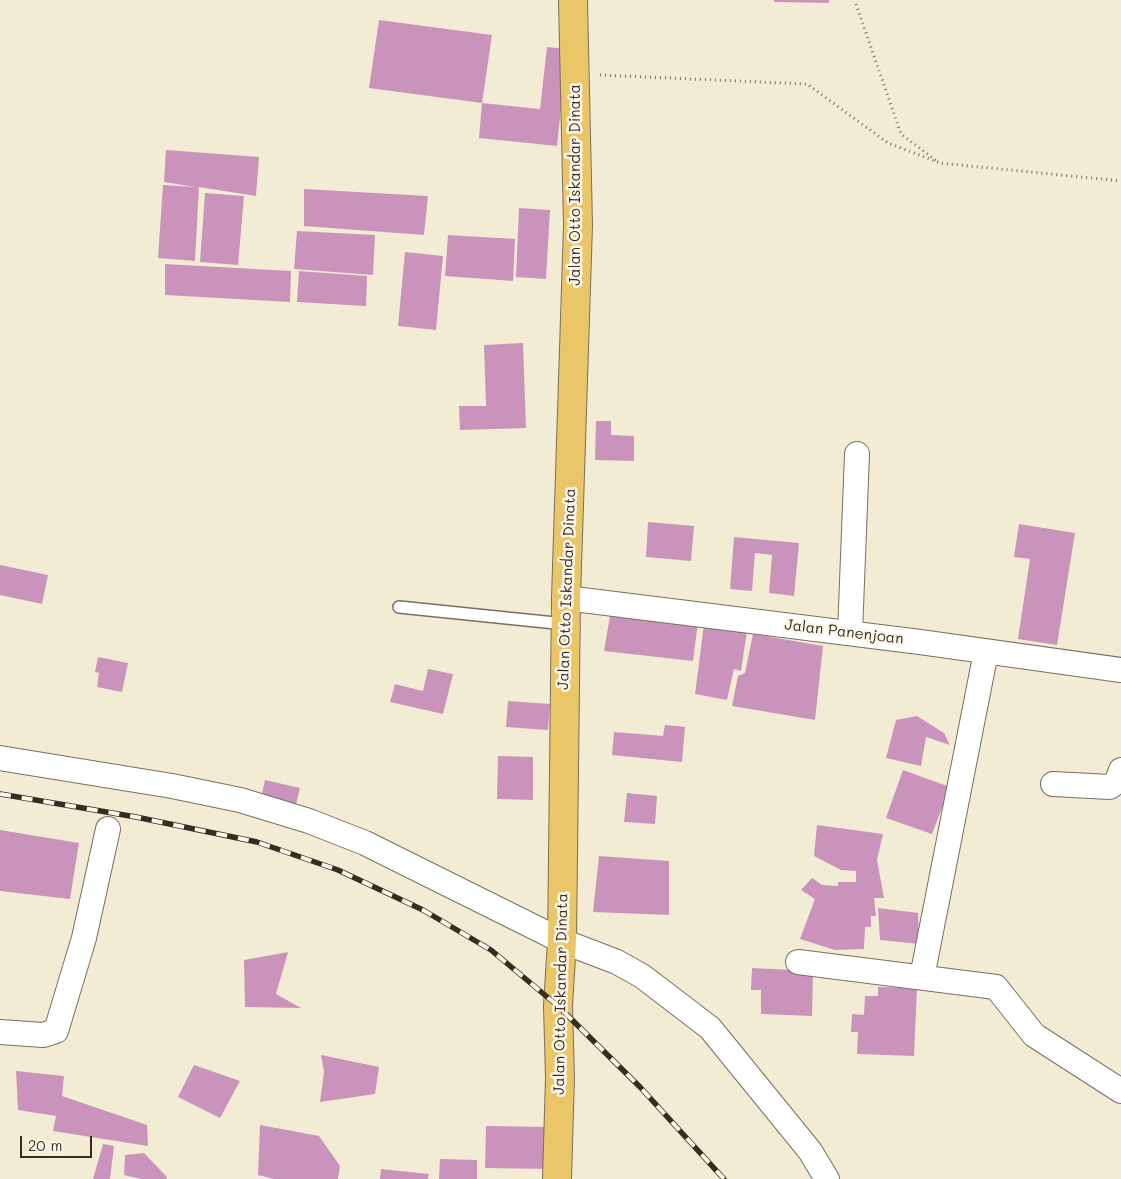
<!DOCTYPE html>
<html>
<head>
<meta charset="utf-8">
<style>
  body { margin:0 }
  #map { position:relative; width:1121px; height:1179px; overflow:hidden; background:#f3ecd5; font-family:Mali,sans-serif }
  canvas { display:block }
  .scale { position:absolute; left:20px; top:1136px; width:72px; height:22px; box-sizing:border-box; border:2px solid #3b2a1e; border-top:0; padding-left:6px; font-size:15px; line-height:18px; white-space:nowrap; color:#3b2a1e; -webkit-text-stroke:4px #fbf7ec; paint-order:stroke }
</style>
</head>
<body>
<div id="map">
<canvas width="1121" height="1179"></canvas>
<div class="scale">20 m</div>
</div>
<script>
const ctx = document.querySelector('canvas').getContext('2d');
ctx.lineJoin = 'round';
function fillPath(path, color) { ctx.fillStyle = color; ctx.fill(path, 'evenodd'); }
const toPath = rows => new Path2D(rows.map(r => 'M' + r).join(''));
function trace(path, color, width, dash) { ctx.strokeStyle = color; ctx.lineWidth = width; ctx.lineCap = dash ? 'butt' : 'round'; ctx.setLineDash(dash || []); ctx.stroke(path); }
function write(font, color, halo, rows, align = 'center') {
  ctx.font = font + ' Mali,sans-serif'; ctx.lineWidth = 5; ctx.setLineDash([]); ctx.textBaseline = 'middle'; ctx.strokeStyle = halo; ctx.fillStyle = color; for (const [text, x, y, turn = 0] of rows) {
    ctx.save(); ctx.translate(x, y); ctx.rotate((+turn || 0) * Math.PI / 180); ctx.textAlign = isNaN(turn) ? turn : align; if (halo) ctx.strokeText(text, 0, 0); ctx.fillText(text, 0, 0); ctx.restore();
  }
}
const building = toPath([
  [774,0,829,0,829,3,774,2],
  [379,20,492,35,482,103,369,88],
  [547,47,567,49,557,146,479,138,482,103,540,109],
  [166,150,259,157,256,196,199,187,195,261,158,258,163,185,195,187,164,182],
  [304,189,428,196,424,235,304,226],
  [205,193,244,196,238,265,200,262],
  [519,208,550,210,546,279,516,277],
  [297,231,375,235,373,275,294,269],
  [448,235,515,239,513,281,445,276],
  [405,252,443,256,436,330,398,326],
  [165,264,291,271,290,302,165,295],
  [299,271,367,276,366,306,297,302],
  [523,343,526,428,460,430,459,406,486,406,484,345],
  [596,421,611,421,611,435,634,436,634,461,595,460],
  [648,522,694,526,691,561,646,557],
  [1019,524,1075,533,1057,645,1018,639,1030,559,1014,557],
  [734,537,799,543,794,596,769,593,772,555,755,553,752,591,730,589],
  [0,565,48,575,42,604,0,595],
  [611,610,698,622,693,661,604,651],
  [704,624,747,631,741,671,734,669,727,700,695,694],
  [753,634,823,646,815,720,732,706,738,676,745,673],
  [98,657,128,663,122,692,97,687,99,673,95,672],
  [428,669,453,674,443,714,390,702,395,684,423,691],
  [508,701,550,704,548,730,506,727],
  [917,716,944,733,950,745,926,737,921,766,886,758,896,720],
  [665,725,685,727,682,762,612,755,614,732,663,736],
  [498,756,533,757,533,800,497,799],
  [903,770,950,787,932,834,886,818],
  [265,780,300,788,294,812,260,803],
  [627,793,657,796,655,824,624,822],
  [817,825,883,834,877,860,884,898,874,898,876,916,871,916,871,927,865,927,864,949,835,950,800,939,815,899,801,890,812,878,822,885,838,886,838,882,856,882,856,871,841,870,814,856],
  [0,830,79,843,70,899,0,891],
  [599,856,669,861,669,915,593,912],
  [878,908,918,913,919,944,880,940],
  [288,952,276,994,301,1008,245,1007,244,960],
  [752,968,813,971,812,1016,761,1014,761,990,751,990],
  [878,987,917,988,914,1056,857,1054,858,1032,851,1032,852,1014,864,1015,865,996,878,996],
  [321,1055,379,1067,375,1094,320,1102,324,1072],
  [194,1065,240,1081,220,1118,178,1097],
  [16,1071,64,1076,62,1096,147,1125,148,1146,53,1131,56,1116,18,1110],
  [260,1125,319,1136,340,1166,338,1179,274,1179,258,1175],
  [486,1126,551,1127,550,1169,485,1168],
  [103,1144,114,1146,110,1179,93,1179],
  [144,1153,166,1176,167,1179,142,1179,124,1175,125,1155],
  [440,1159,477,1160,477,1179,439,1179],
  [381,1169,429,1174,428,1179,380,1179]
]);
const path = toPath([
  [856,4,901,134,938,162],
  [600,75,807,84,888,143,940,163,1121,181]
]);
const lane = toPath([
  [399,607,565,624]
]);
const street = toPath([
  [566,598,920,642,1121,670],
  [850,633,857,454],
  [0,758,172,786,240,800,309,821,365,843,562,941,617,962,642,976,710,1028,810,1151,827,1179],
  [1053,784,1110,787,1117,781,1121,770],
  [798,962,996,987,1034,1035,1121,1091],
  [922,977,986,652],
  [0,1032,43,1035,56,1031,84,938,108,829]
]);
const primary = toPath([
  [557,1179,560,1078,558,1006,562,941,566,598,578,225,573,0]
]);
const rail = toPath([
  [0,794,136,817,257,842,338,870,423,910,491,950,558,1006,640,1087,724,1179]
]);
const streetNames = [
  ["Jalan Otto Iskandar Dinata",575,185,-90],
  ["Jalan Otto Iskandar Dinata",567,589,-88],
  ["Jalan Panenjoan",844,632,7],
  ["Jalan Otto Iskandar Dinata",561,994,-89]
];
fillPath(building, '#c993bc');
trace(lane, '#7b6e5e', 14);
trace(street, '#7b6e5e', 26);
trace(primary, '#7b6e5e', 30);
trace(path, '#7b6e5e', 3, [1, 4]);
trace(lane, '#fff', 11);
trace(street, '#fff', 24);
trace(primary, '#ebc669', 28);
trace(rail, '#3b2a1e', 5.5);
trace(rail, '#fbf7ec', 4, [11]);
write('15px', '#3b2a1e', '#fbf7ec', streetNames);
</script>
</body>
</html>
